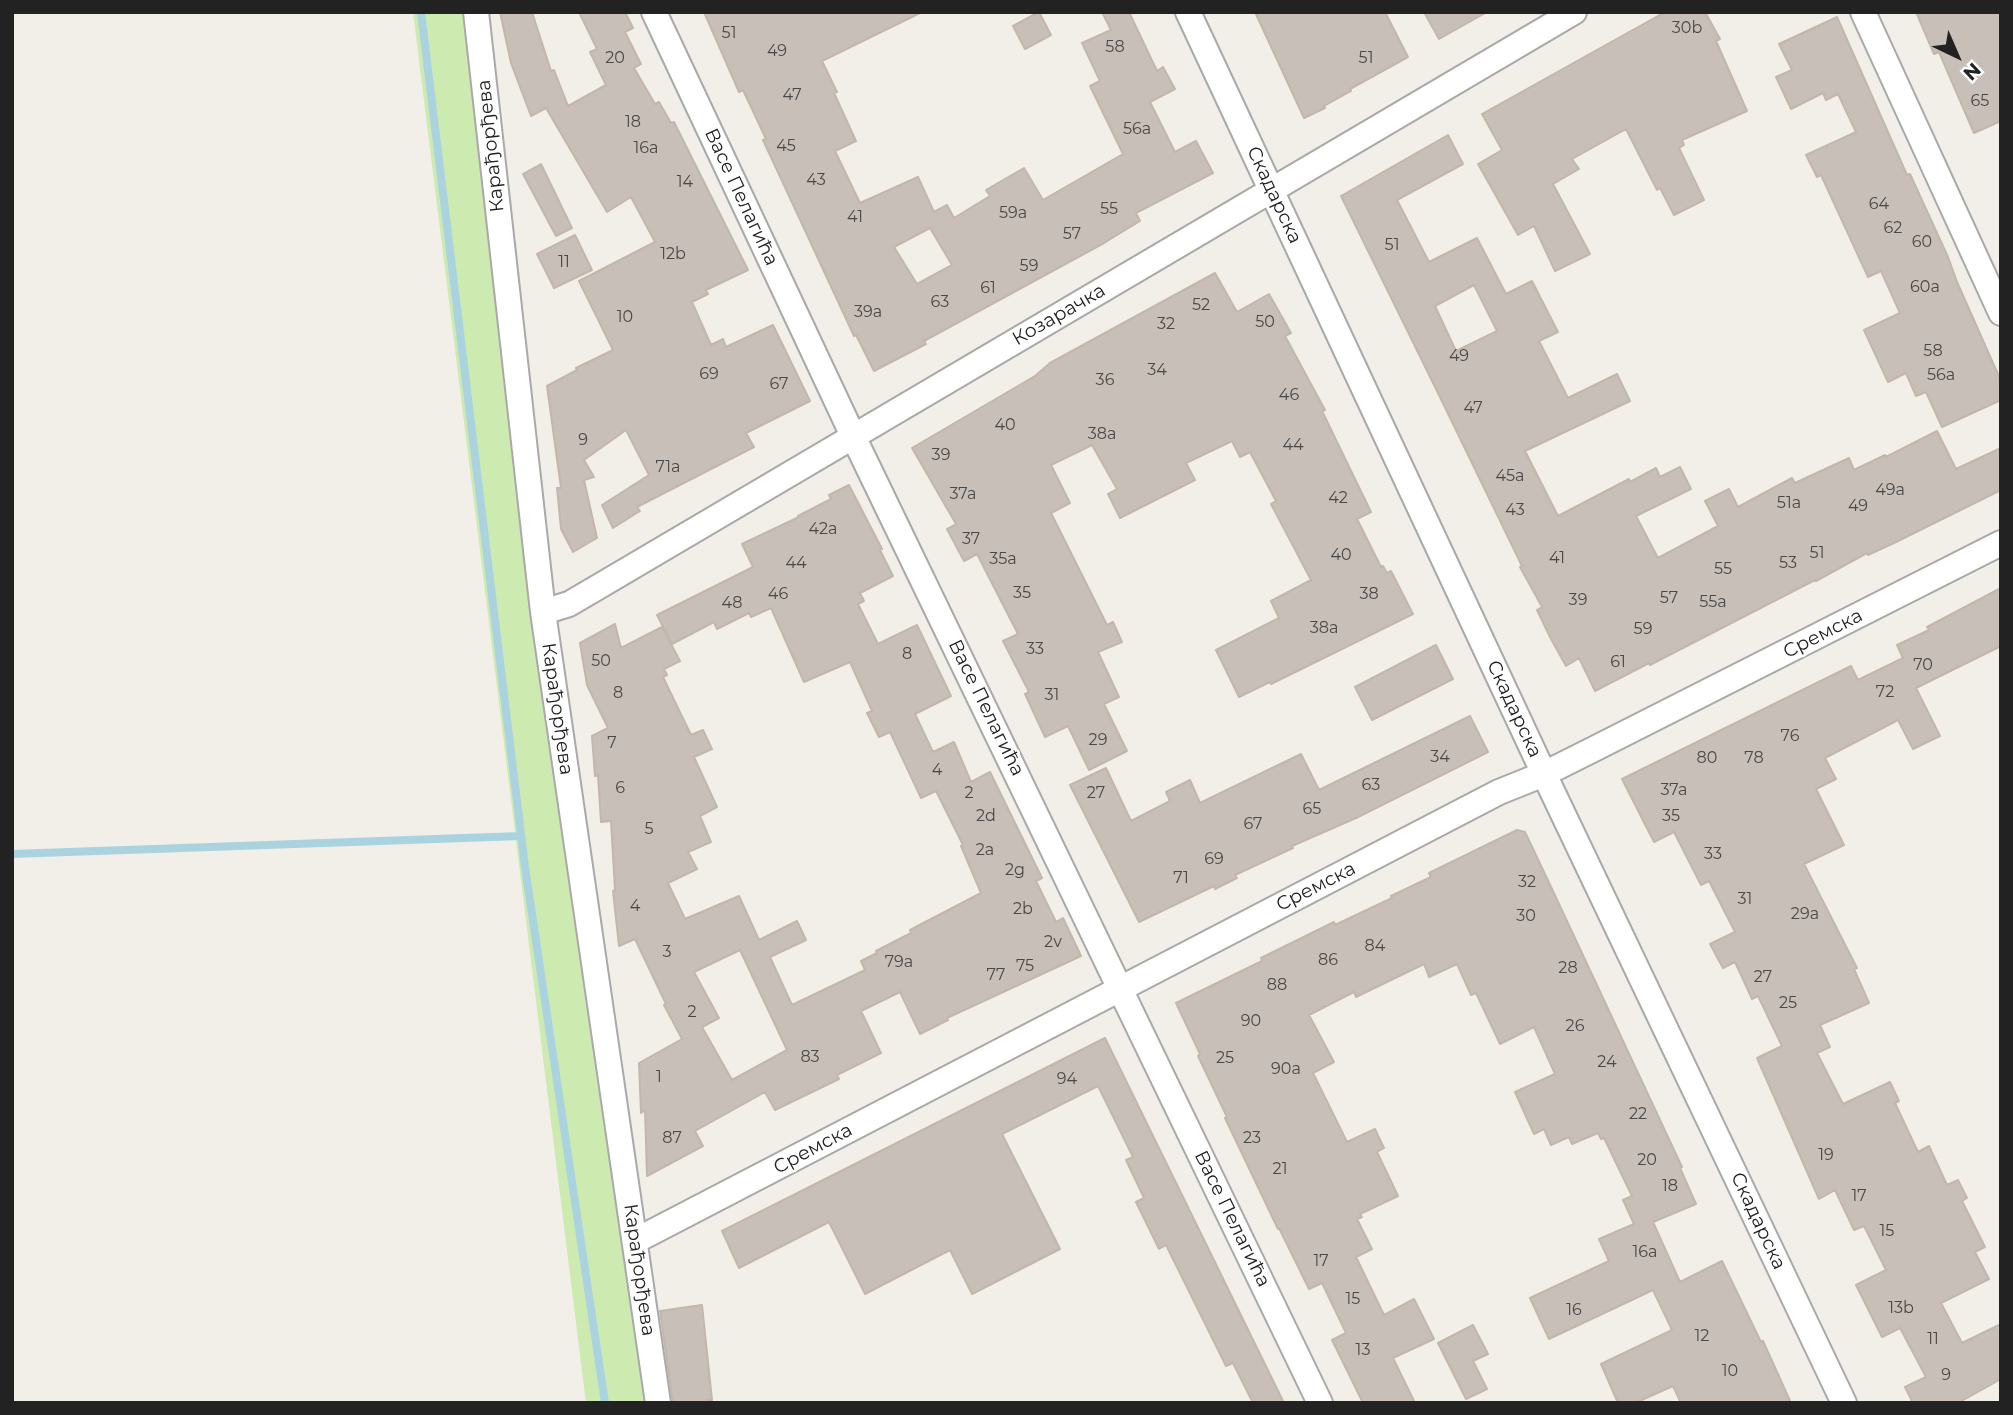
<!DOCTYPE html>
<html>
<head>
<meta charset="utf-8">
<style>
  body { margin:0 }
  #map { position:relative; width:2013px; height:1415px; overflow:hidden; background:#f2efe9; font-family:Montserrat,sans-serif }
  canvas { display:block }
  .frame { position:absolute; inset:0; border:14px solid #222; pointer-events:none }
  .north { position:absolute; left:1922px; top:21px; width:70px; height:70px; -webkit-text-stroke:5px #fff; paint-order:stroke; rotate:136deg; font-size:19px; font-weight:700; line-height:28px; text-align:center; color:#222 }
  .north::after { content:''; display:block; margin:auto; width:24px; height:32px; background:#222; clip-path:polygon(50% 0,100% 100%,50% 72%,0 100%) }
</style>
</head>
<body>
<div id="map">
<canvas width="2013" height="1415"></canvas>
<div class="frame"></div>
<div class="north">N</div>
</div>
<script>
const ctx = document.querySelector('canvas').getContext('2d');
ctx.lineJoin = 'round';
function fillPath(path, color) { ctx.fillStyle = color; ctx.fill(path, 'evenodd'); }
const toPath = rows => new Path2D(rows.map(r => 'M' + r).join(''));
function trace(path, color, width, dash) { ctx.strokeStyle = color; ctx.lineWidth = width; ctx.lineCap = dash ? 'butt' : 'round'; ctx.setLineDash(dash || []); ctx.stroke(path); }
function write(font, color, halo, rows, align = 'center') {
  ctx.font = font + ' Montserrat,sans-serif'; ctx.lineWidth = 5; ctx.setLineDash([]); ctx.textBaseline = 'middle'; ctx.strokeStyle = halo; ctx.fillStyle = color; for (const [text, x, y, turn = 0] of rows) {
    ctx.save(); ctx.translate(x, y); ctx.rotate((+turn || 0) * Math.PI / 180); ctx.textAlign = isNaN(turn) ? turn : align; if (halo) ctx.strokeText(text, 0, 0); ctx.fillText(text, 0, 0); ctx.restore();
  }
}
const grass = toPath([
  [413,12,470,12,654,1403,586,1403]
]);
const stream = toPath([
  [421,12,525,867,605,1403],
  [12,854,521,836]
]);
const building = toPath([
  [500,12,532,12,551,71,554,70,568,106,606,85,590,52,597,49,579,12,625,12,633,28,625,32,641,64,634,68,655,104,659,102,671,123,674,122,748,270,706,290,708,294,692,302,711,345,723,339,726,347,773,325,810,401,746,433,754,447,637,507,640,511,613,528,602,505,649,475,626,430,584,460,594,477,584,480,597,538,573,552,561,529,557,488,561,488,547,386,577,370,576,368,613,350,579,281,655,242,631,197,607,212,546,108,531,116,511,63,500,12],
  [704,12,922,12,822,61,837,92,834,93,856,141,835,151,860,203,918,177,934,212,947,205,954,218,990,196,986,190,1024,168,1043,200,1123,154,1090,86,1100,81,1082,43,1111,30,1102,12,1129,12,1157,71,1163,67,1175,89,1150,102,1175,152,1196,141,1213,173,1136,213,1140,221,1104,243,924,341,926,344,874,371,856,335,854,336,763,140,766,139,743,90,739,92,704,12],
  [930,228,952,265,917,284,894,247,930,228],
  [1039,12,1051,35,1025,49,1013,26,1039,12],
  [1255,12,1385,12,1408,57,1350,89,1351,91,1324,106,1325,108,1304,118,1255,12],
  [1424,12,1487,12,1439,39,1424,12],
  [1665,12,1705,12,1720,39,1716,41,1747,111,1682,140,1684,145,1679,148,1704,200,1674,215,1660,188,1657,190,1626,129,1572,159,1579,169,1553,184,1590,254,1555,271,1534,226,1518,235,1478,164,1502,150,1482,114,1665,12],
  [1916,12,2001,12,2001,121,1974,133,1939,52,1934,54,1916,12],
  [1837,17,1907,175,1910,174,1948,257,1957,282,2001,381,2001,400,1942,427,1926,392,1916,396,1906,373,1888,382,1864,330,1900,313,1881,271,1868,277,1821,175,1817,177,1806,155,1856,132,1838,94,1826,100,1823,93,1791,109,1776,77,1792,70,1779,44,1837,17],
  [1448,135,1463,164,1397,200,1429,262,1477,238,1506,294,1532,281,1558,332,1539,341,1568,398,1617,374,1630,401,1525,451,1558,516,1629,479,1630,482,1656,468,1660,477,1680,467,1691,489,1636,516,1658,558,1718,526,1705,501,1729,489,1738,507,1792,478,1795,483,1849,458,1854,470,1885,455,1886,457,1937,431,1956,469,2001,448,2001,490,1896,542,1868,555,1867,553,1816,581,1815,580,1650,665,1649,663,1595,691,1579,658,1566,666,1551,639,1537,610,1542,607,1520,567,1522,566,1437,391,1341,196,1448,135],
  [1474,285,1497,331,1456,351,1435,306,1474,285],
  [541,164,572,228,556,236,523,174,541,164],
  [575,235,592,270,554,288,537,254,575,235],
  [1215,273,1237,312,1269,294,1291,333,1285,336,1325,410,1322,411,1371,512,1357,519,1381,567,1383,566,1387,573,1391,571,1413,614,1271,684,1270,682,1239,697,1216,650,1279,618,1271,601,1311,580,1271,504,1276,501,1250,452,1240,457,1232,441,1186,463,1195,480,1120,518,1108,494,1117,489,1092,445,1051,465,1070,503,1051,513,1107,625,1113,622,1122,642,1098,652,1119,697,1104,704,1127,751,1089,770,1068,726,1045,737,1025,694,1029,692,1003,641,1018,634,977,554,964,561,947,529,956,524,912,448,1035,376,1050,363,1215,273],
  [849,485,882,549,880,550,893,576,860,593,864,601,858,604,878,644,917,625,951,696,915,714,933,752,954,742,971,782,990,772,1042,878,1036,881,1056,922,1063,918,1081,956,947,1018,948,1020,920,1034,900,992,861,1011,881,1053,837,1075,839,1079,775,1110,765,1092,695,1131,703,1146,647,1176,645,1110,641,1113,639,1063,682,1039,664,1005,666,1004,635,939,619,946,613,891,615,890,611,821,601,822,598,775,595,776,592,736,608,728,587,685,580,643,615,624,621,648,662,627,680,661,664,669,667,675,663,677,691,735,703,730,712,749,694,757,717,807,700,816,711,842,688,852,697,869,668,883,685,919,739,896,759,940,797,921,806,940,770,957,792,1005,865,970,861,961,877,953,876,951,911,933,910,930,981,893,961,846,963,845,936,791,921,798,890,732,879,737,867,713,872,711,850,662,804,682,771,608,751,617,749,613,717,629,714,622,672,644,657,615,753,567,742,544,799,517,798,516,831,499,829,495,849,485],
  [740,950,787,1050,732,1080,702,1027,719,1018,694,972,740,950],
  [2001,588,2001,646,1916,688,1940,736,1913,749,1898,720,1825,758,1836,779,1816,789,1844,845,1804,864,1857,968,1854,969,1869,1003,1820,1025,1830,1047,1817,1053,1843,1104,1890,1082,1899,1101,1895,1103,1918,1152,1929,1146,1947,1185,1958,1180,1967,1198,1962,1201,1985,1247,1975,1252,1989,1279,1941,1303,1962,1343,2001,1324,2001,1379,1958,1403,1913,1403,1905,1387,1926,1377,1900,1328,1882,1337,1856,1285,1886,1270,1864,1226,1854,1230,1835,1190,1819,1199,1757,1058,1782,1046,1758,996,1752,999,1735,962,1723,968,1710,944,1735,932,1709,881,1701,885,1674,832,1654,842,1622,779,1851,666,1858,680,1903,658,1897,645,1929,630,1927,627,2001,588],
  [1436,645,1453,679,1372,720,1355,687,1436,645],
  [1470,716,1488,752,1356,818,1292,846,1293,848,1235,875,1237,878,1215,889,1214,886,1139,922,1070,785,1106,768,1131,821,1170,801,1166,792,1190,780,1200,803,1301,754,1319,790,1470,716],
  [1517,830,1525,832,1552,889,1682,1167,1680,1168,1696,1204,1653,1222,1680,1282,1722,1261,1761,1342,1763,1341,1791,1403,1681,1403,1673,1386,1635,1403,1618,1403,1601,1364,1672,1330,1653,1290,1549,1339,1530,1298,1609,1261,1599,1239,1634,1224,1623,1200,1632,1196,1604,1138,1601,1139,1598,1133,1572,1144,1569,1137,1551,1145,1544,1129,1534,1134,1515,1092,1555,1074,1534,1027,1500,1044,1476,993,1471,995,1457,964,1429,977,1424,964,1356,997,1354,992,1309,1015,1334,1062,1313,1073,1347,1142,1375,1129,1384,1148,1377,1152,1398,1196,1360,1214,1362,1217,1357,1219,1372,1249,1356,1257,1384,1315,1414,1299,1434,1339,1393,1358,1415,1403,1363,1403,1332,1340,1346,1333,1322,1283,1309,1289,1279,1228,1278,1229,1225,1118,1227,1117,1198,1056,1200,1054,1176,1003,1262,961,1261,958,1334,922,1335,925,1392,898,1391,896,1431,877,1429,873,1517,830],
  [1105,1038,1284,1403,1253,1403,1233,1363,1226,1366,1166,1245,1159,1249,1136,1202,1144,1198,1126,1160,1133,1157,1098,1086,1002,1134,1060,1249,972,1294,950,1250,865,1294,829,1222,739,1268,722,1231,1105,1038],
  [702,1305,712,1400,708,1400,709,1403,673,1403,660,1311,702,1305],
  [1473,1325,1488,1354,1473,1361,1487,1389,1466,1399,1438,1343,1473,1325]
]);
const minor = toPath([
  [476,12,543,612,658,1403],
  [654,12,853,436,1320,1403],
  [1188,12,1544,774,1844,1403],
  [1863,12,2001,313],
  [543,612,569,604,598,587,1574,12],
  [635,1241,1499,792,1544,774,1592,750,2001,543]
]);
const numberNames = [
  ["30b",1687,28],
  ["51",729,33],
  ["58",1115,47],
  ["49",777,51],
  ["20",615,58],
  ["51",1366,58],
  ["47",792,95],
  ["65",1980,101],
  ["18",633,122],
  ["56a",1137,129],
  ["45",786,146],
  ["16a",646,148],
  ["43",816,180],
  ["14",685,182],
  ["64",1879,204],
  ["55",1109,209],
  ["59a",1013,213],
  ["41",855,217],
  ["62",1893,228],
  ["57",1072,234],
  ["60",1922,242],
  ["51",1392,245],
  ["12b",673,254],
  ["11",564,262],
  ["59",1029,266],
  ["60a",1925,287],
  ["61",988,288],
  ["63",940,302],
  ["52",1201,305],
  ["39a",868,312],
  ["10",625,317],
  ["50",1265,322],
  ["32",1166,324],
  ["58",1933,351],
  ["49",1459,356],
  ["34",1157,370],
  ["69",709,374],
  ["56a",1941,375],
  ["36",1105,380],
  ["67",779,384],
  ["46",1289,395],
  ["47",1473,408],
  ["40",1005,425],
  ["38a",1102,434],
  ["9",583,440],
  ["44",1293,445],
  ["39",941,455],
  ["71a",668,467],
  ["45a",1510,476],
  ["49a",1890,490],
  ["37a",963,494],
  ["42",1338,498],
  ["51a",1789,503],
  ["49",1858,506],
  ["43",1515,510],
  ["42a",823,529],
  ["37",971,539],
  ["51",1817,553],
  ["40",1341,555],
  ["41",1557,558],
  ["35a",1003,559],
  ["44",796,563],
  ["53",1788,563],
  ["55",1723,569],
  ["35",1022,593],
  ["46",778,594],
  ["38",1369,594],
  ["57",1669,598],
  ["39",1578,600],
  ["55a",1713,602],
  ["48",732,603],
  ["38a",1324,628],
  ["59",1643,629],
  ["33",1035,649],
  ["8",907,654],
  ["50",601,661],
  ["61",1618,662],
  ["70",1923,665],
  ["72",1885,692],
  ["8",618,693],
  ["31",1052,695],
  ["76",1790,736],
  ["29",1098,740],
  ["7",612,743],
  ["34",1440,757],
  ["80",1707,758],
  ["78",1754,758],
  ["4",937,770],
  ["63",1371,785],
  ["6",620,788],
  ["37a",1674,790],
  ["2",969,793],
  ["27",1096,793],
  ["65",1312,809],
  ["2d",986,816],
  ["35",1671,816],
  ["67",1253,824],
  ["5",649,829],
  ["2a",985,850],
  ["33",1713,854],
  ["69",1214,859],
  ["2g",1015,870],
  ["71",1181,878],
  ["32",1527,882],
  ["31",1745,899],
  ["4",635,906],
  ["2b",1023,909],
  ["29a",1805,914],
  ["30",1526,916],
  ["2v",1053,942],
  ["84",1375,946],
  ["3",667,952],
  ["86",1328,960],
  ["79a",899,962],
  ["75",1025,966],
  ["28",1568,968],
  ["77",996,975],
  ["27",1763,977],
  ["88",1277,985],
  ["25",1788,1003],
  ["2",692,1012],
  ["90",1251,1021],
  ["26",1575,1026],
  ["83",810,1057],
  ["25",1225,1058],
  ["24",1607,1062],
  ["90a",1286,1069],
  ["1",659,1077],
  ["94",1067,1079],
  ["22",1638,1114],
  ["87",672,1138],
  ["23",1252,1138],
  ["19",1826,1155],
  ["20",1647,1160],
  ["21",1280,1169],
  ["18",1670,1186],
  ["17",1859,1196],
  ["15",1887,1231],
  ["16a",1645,1252],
  ["17",1321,1261],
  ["15",1353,1299],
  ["13b",1901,1308],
  ["16",1574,1310],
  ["12",1702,1336],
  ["11",1933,1339],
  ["13",1363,1350],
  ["10",1730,1371],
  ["9",1946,1375]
];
const streetNames = [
  ["Карађорђева",491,146,-96],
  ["Скадарска",1274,195,65],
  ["Васе Пелагића",741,197,65],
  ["Козарачка",1059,315,-30],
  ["Сремска",1823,634,-27],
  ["Васе Пелагића",986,708,64],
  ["Карађорђева",557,709,82],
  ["Скадарска",1514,709,65],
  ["Сремска",1316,887,-27],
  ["Сремска",813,1149,-28],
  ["Васе Пелагића",1232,1219,64],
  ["Скадарска",1758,1221,65],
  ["Карађорђева",639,1270,82]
];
fillPath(grass, '#cdebb0');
trace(stream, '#aad3df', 8);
fillPath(building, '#c7bfb8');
trace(building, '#c4b6ab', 2);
trace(minor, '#a9a9a9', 28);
trace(minor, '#fff', 24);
write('16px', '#4b4948', null, numberNames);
write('19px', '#222', '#fff', streetNames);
</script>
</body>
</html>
